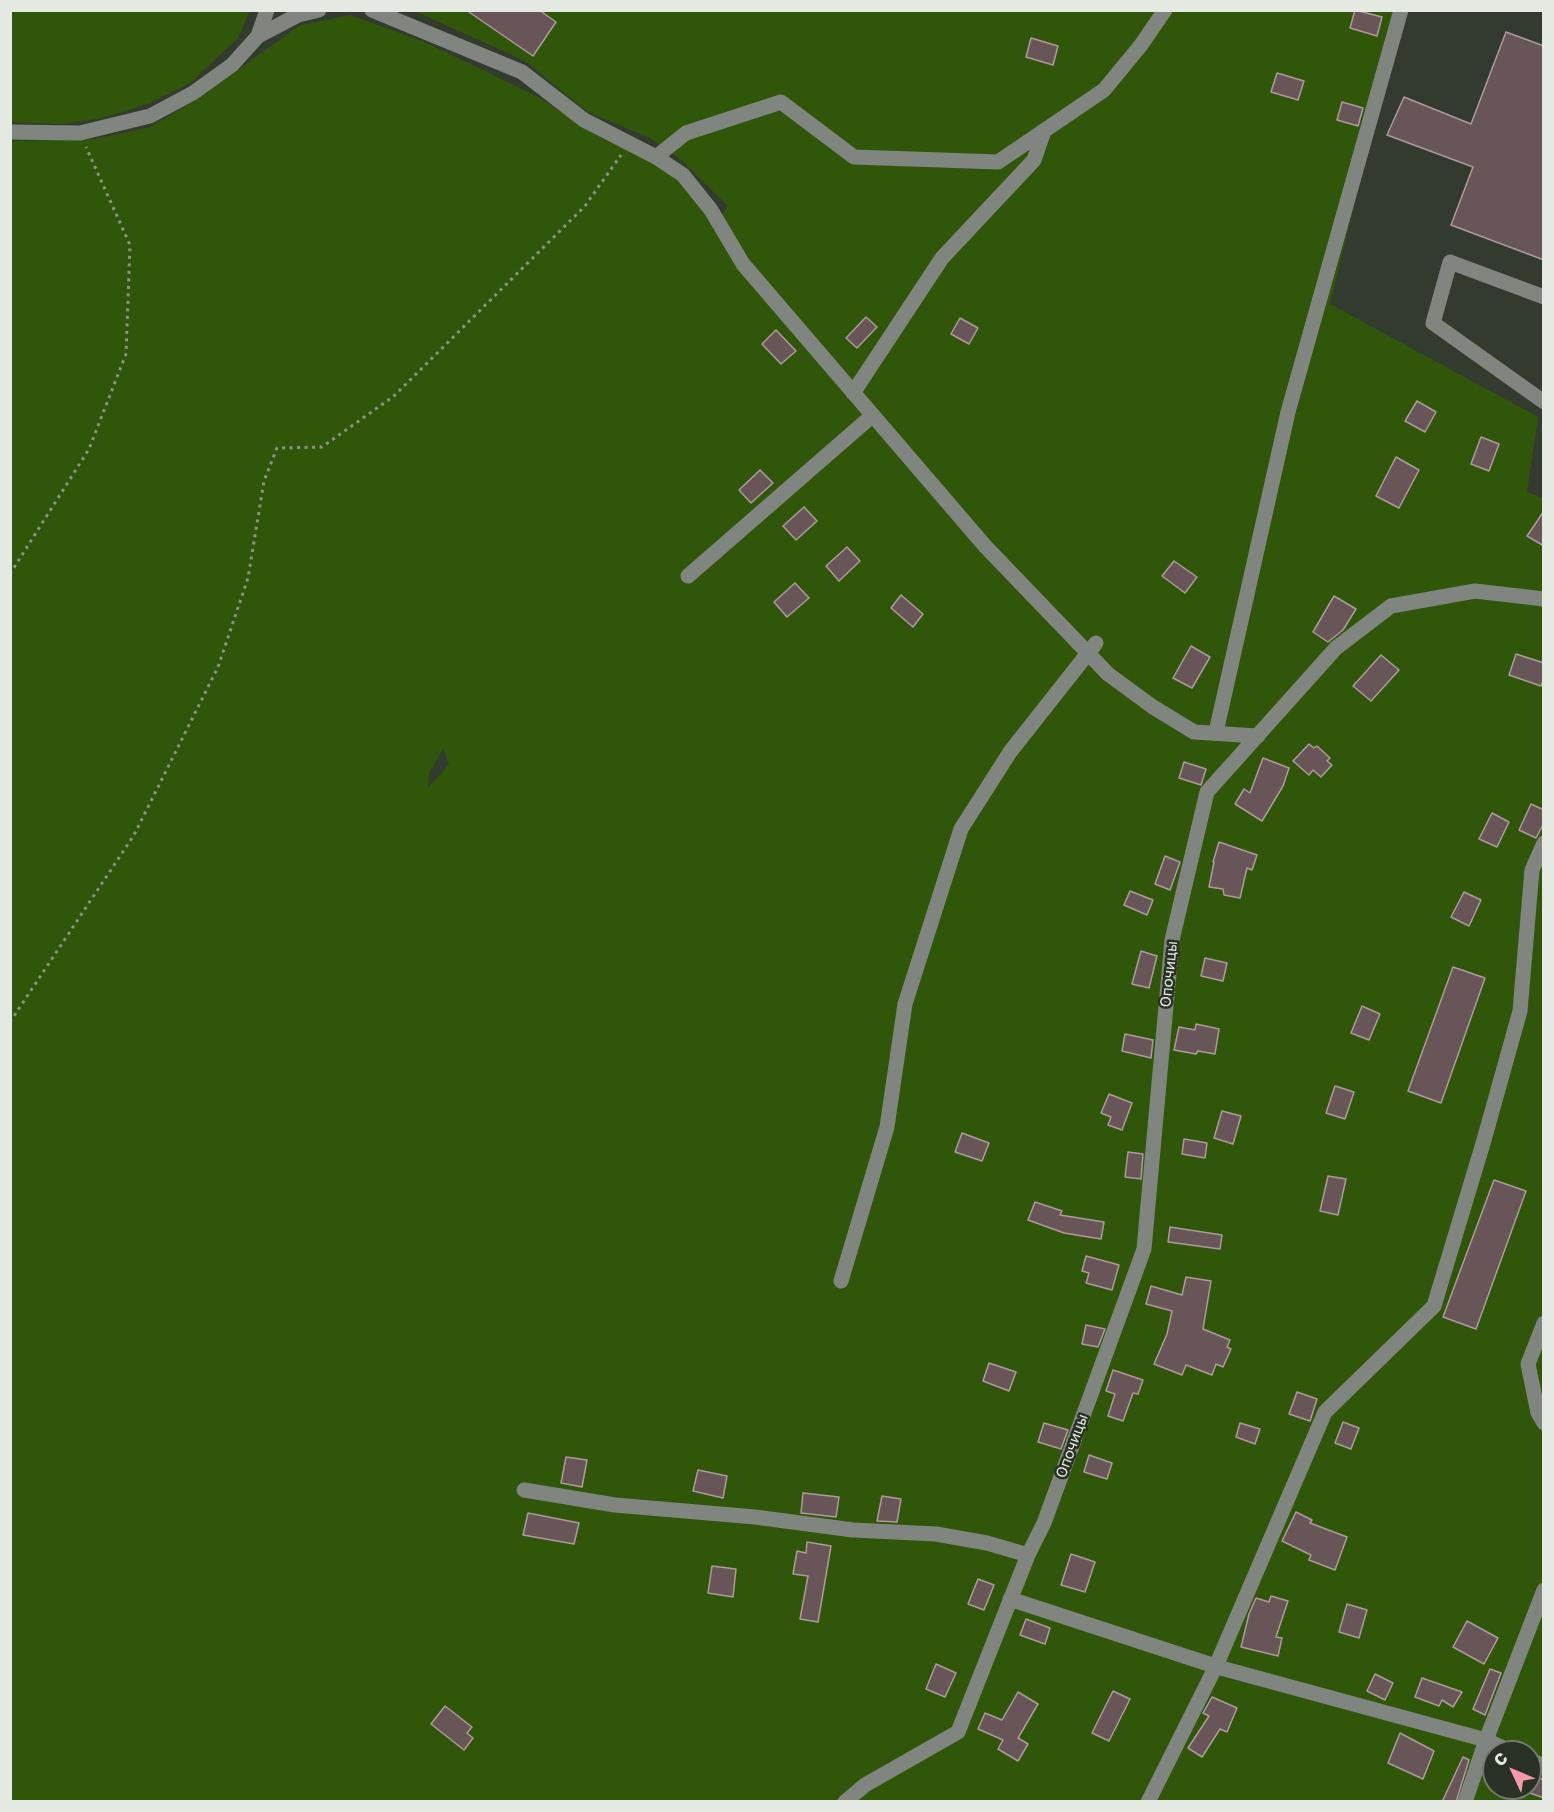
<!DOCTYPE html>
<html>
<head>
<meta charset="utf-8">
<style>
  body { margin:0 }
  #map { position:relative; width:1554px; height:1812px; overflow:hidden; background:#333b2e; font-family:"Golos Text",sans-serif }
  canvas { display:block }
  .frame { position:absolute; inset:0; border:12px solid #e4e9e1; pointer-events:none }
  .north { position:absolute; left:1482px; top:1740px; width:60px; height:60px; box-sizing:border-box; background:#293024; border:2px solid #747a70; border-radius:50%; rotate:314deg; font-size:16px; font-weight:700; line-height:24px; text-align:center; color:#e4e9e1 }
  .north::after { content:''; display:block; margin:auto; width:21px; height:27px; background:#f39aaa; clip-path:polygon(50% 0,100% 100%,50% 72%,0 100%) }
</style>
</head>
<body>
<div id="map">
<canvas width="1554" height="1812"></canvas>
<div class="frame"></div>
<div class="north">С</div>
</div>
<script>
const ctx = document.querySelector('canvas').getContext('2d');
ctx.lineJoin = 'round';
function fillPath(path, color) { ctx.fillStyle = color; ctx.fill(path, 'evenodd'); }
const toPath = rows => new Path2D(rows.map(r => 'M' + r).join(''));
function trace(path, color, width, dash) { ctx.strokeStyle = color; ctx.lineWidth = width; ctx.lineCap = dash ? 'butt' : 'round'; ctx.setLineDash(dash || []); ctx.stroke(path); }
function write(font, color, halo, rows, align = 'center') {
  ctx.font = font + ' "Golos Text",sans-serif'; ctx.lineWidth = 5; ctx.setLineDash([]); ctx.textBaseline = 'middle'; ctx.strokeStyle = halo; ctx.fillStyle = color; for (const [text, x, y, turn = 0] of rows) {
    ctx.save(); ctx.translate(x, y); ctx.rotate((+turn || 0) * Math.PI / 180); ctx.textAlign = isNaN(turn) ? turn : align; if (halo) ctx.strokeText(text, 0, 0); ctx.fillText(text, 0, 0); ctx.restore();
  }
}
const green = toPath([
  [11,10,250,10,250,11,238,38,190,83,147,104,102,118,62,124,11,122],
  [415,11,1402,11,1330,304,1538,417,1527,492,1544,499,1543,1801,11,1801,10,141,95,139,150,127,195,101,300,25,350,15,422,41,483,70,540,98,604,140,648,158,688,188,712,226,728,206,680,159,650,138,588,112,525,61],
  [443,748,449,764,428,788,429,773],
  [1494,1752,1530,1752,1530,1788,1494,1788]
]);
const building = toPath([
  [466,10,539,10,556,22,533,56,466,10],
  [1355,10,1382,17,1377,36,1350,28,1355,10],
  [1506,32,1544,46,1544,260,1451,225,1473,167,1387,135,1404,97,1471,124,1506,32],
  [1031,38,1058,46,1053,65,1026,57,1031,38],
  [1277,73,1304,81,1298,100,1271,92,1277,73],
  [1342,102,1363,108,1358,126,1337,120,1342,102],
  [866,317,877,327,857,348,846,338,866,317],
  [960,318,978,328,969,344,951,334,960,318],
  [776,330,796,351,781,364,762,344,776,330],
  [1417,401,1436,412,1425,432,1405,421,1417,401],
  [1481,437,1499,444,1489,471,1471,464,1481,437],
  [1396,457,1419,470,1399,508,1376,496,1396,457],
  [760,470,773,483,751,503,739,490,760,470],
  [804,507,817,521,796,540,783,526,804,507],
  [1544,511,1544,546,1527,536,1544,511],
  [847,547,860,561,839,581,826,566,847,547],
  [1174,561,1197,577,1185,593,1162,576,1174,561],
  [795,583,809,598,787,617,774,602,795,583],
  [901,595,923,614,913,627,891,608,901,595],
  [1334,596,1356,609,1343,630,1328,642,1313,632,1334,596],
  [1191,646,1210,657,1192,688,1173,678,1191,646],
  [1516,654,1544,663,1544,679,1541,686,1509,675,1516,654],
  [1381,655,1399,670,1371,701,1353,686,1381,655],
  [1309,744,1314,748,1317,746,1330,758,1327,761,1332,765,1321,777,1313,770,1309,775,1293,761,1309,744],
  [1263,758,1289,768,1283,786,1262,821,1235,804,1244,789,1250,793,1263,758],
  [1184,762,1206,769,1201,785,1179,778,1184,762],
  [1531,804,1544,810,1544,823,1536,838,1519,830,1531,804],
  [1492,813,1509,822,1497,847,1479,839,1492,813],
  [1219,842,1257,855,1252,870,1247,868,1240,898,1224,895,1223,889,1209,887,1214,862,1213,862,1219,842],
  [1165,856,1180,862,1170,890,1155,884,1165,856],
  [1130,891,1153,900,1147,915,1124,905,1130,891],
  [1464,892,1481,900,1469,926,1451,917,1464,892],
  [1141,951,1157,956,1149,988,1132,984,1141,951],
  [1205,958,1227,963,1223,981,1201,976,1205,958],
  [1453,967,1485,978,1441,1103,1408,1091,1453,967],
  [1362,1006,1380,1014,1369,1040,1351,1033,1362,1006],
  [1196,1024,1219,1029,1215,1054,1198,1051,1196,1054,1174,1050,1179,1027,1195,1030,1196,1024],
  [1125,1034,1153,1040,1151,1058,1122,1051,1125,1034],
  [1335,1086,1354,1092,1345,1119,1326,1113,1335,1086],
  [1109,1094,1132,1103,1122,1130,1108,1125,1111,1117,1101,1113,1109,1094],
  [1222,1111,1241,1116,1233,1144,1214,1138,1222,1111],
  [962,1133,989,1143,982,1161,955,1152,962,1133],
  [1184,1139,1207,1143,1205,1158,1182,1154,1184,1139],
  [1128,1152,1143,1154,1141,1179,1125,1177,1128,1152],
  [1328,1176,1346,1179,1338,1215,1320,1211,1328,1176],
  [1494,1180,1526,1191,1476,1329,1443,1317,1494,1180],
  [1035,1202,1062,1211,1060,1215,1104,1222,1101,1239,1064,1233,1028,1220,1035,1202],
  [1170,1227,1222,1235,1220,1249,1168,1242,1170,1227],
  [1086,1256,1119,1265,1112,1290,1086,1283,1089,1273,1082,1271,1086,1256],
  [1186,1277,1211,1281,1203,1329,1230,1340,1227,1347,1231,1349,1223,1367,1216,1364,1212,1375,1186,1365,1182,1375,1154,1364,1167,1334,1172,1311,1146,1304,1151,1286,1182,1295,1186,1277],
  [1086,1325,1105,1329,1098,1347,1082,1344,1086,1325],
  [989,1363,1016,1372,1009,1391,983,1381,989,1363],
  [1113,1370,1143,1380,1138,1394,1133,1393,1123,1421,1108,1416,1115,1394,1106,1391,1113,1370],
  [1297,1392,1317,1399,1310,1421,1289,1414,1297,1392],
  [1343,1422,1359,1428,1351,1449,1335,1443,1343,1422],
  [1044,1423,1068,1430,1061,1449,1038,1442,1044,1423],
  [1240,1423,1260,1429,1255,1444,1236,1437,1240,1423],
  [1089,1455,1112,1463,1107,1479,1084,1472,1089,1455],
  [566,1457,587,1460,582,1487,561,1483,566,1457],
  [698,1470,727,1476,723,1498,693,1491,698,1470],
  [803,1493,839,1497,836,1517,801,1513,803,1493],
  [882,1496,901,1499,897,1522,877,1521,882,1496],
  [1296,1512,1312,1520,1310,1523,1347,1537,1335,1570,1309,1560,1311,1555,1282,1541,1296,1512],
  [528,1513,579,1523,574,1544,523,1535,528,1513],
  [807,1542,831,1546,818,1622,800,1619,808,1576,793,1574,797,1551,806,1553,807,1542],
  [1071,1554,1095,1562,1085,1592,1061,1585,1071,1554],
  [712,1566,736,1569,733,1597,708,1593,712,1566],
  [978,1579,994,1585,984,1610,968,1604,978,1579],
  [1271,1596,1288,1601,1276,1637,1282,1638,1278,1656,1241,1647,1249,1614,1256,1598,1269,1602,1271,1596],
  [1347,1604,1367,1610,1359,1638,1339,1632,1347,1604],
  [1026,1619,1050,1628,1045,1644,1020,1635,1026,1619],
  [1467,1621,1498,1638,1484,1664,1453,1647,1467,1621],
  [936,1664,956,1673,945,1697,926,1689,936,1664],
  [1490,1669,1501,1673,1485,1715,1473,1709,1490,1669],
  [1375,1674,1393,1683,1385,1700,1367,1691,1375,1674],
  [1422,1678,1462,1692,1453,1707,1442,1700,1439,1706,1415,1697,1422,1678],
  [1113,1691,1130,1699,1109,1741,1092,1733,1113,1691],
  [1018,1692,1038,1704,1018,1738,1028,1744,1018,1761,998,1749,1003,1740,978,1729,985,1713,1002,1720,1018,1692],
  [1212,1697,1237,1708,1227,1732,1220,1729,1202,1757,1188,1748,1209,1716,1203,1713,1212,1697],
  [445,1706,472,1727,467,1733,473,1738,464,1750,431,1724,445,1706],
  [1400,1733,1434,1751,1423,1779,1388,1763,1400,1733],
  [1463,1757,1469,1760,1456,1802,1442,1802,1463,1757],
  [1530,1775,1544,1780,1544,1798,1530,1793,1530,1775]
]);
const path = toPath([
  [10,574,89,449,126,354,130,245,86,147],
  [10,1022,134,835,218,667,248,578,264,481,277,448,322,447,394,396,585,206,621,155]
]);
const minor = toPath([
  [372,10,522,72,584,120,656,157,683,175,711,210,743,264,985,546,1108,674,1153,707,1194,732,1258,736],
  [258,36,267,10],
  [10,132,80,133,150,116,193,93,232,65,258,36,298,15,319,10],
  [656,157,686,133,781,102,854,157,998,162,1104,90,1141,45,1165,10],
  [1544,297,1450,262,1433,323,1544,402],
  [853,393,942,258,1034,160,1044,131],
  [688,576,873,415],
  [1216,732,1288,412,1401,10],
  [841,1281,887,1127,905,1004,961,829,1010,752,1096,643],
  [1544,1323,1528,1364,1538,1413,1544,1423],
  [524,1490,615,1505,755,1517,853,1530,936,1534,987,1543,1028,1555],
  [1010,1599,1221,1668,1486,1740,1512,1752],
  [1530,1760,1544,1766],
  [845,1802,865,1785,958,1732,1028,1555,1044,1523,1144,1249,1172,940,1207,792,1336,648,1391,606,1475,591,1544,599],
  [1148,1802,1216,1666,1325,1412,1434,1306,1484,1140,1520,1011,1532,870,1544,843],
  [1465,1802,1486,1740,1544,1590]
]);
const streetNames = [
  ["Опочицы",1169,974,-84],
  ["Опочицы",1072,1446,-70]
];
fillPath(green, '#305709');
fillPath(building, '#675558');
trace(building, '#ae9a9d', 1.5);
trace(path, '#8c9288', 3, [3, 4.5]);
trace(minor, '#81857f', 15);
write('15px', '#e4e9e1', '#293024', streetNames);
</script>
</body>
</html>
